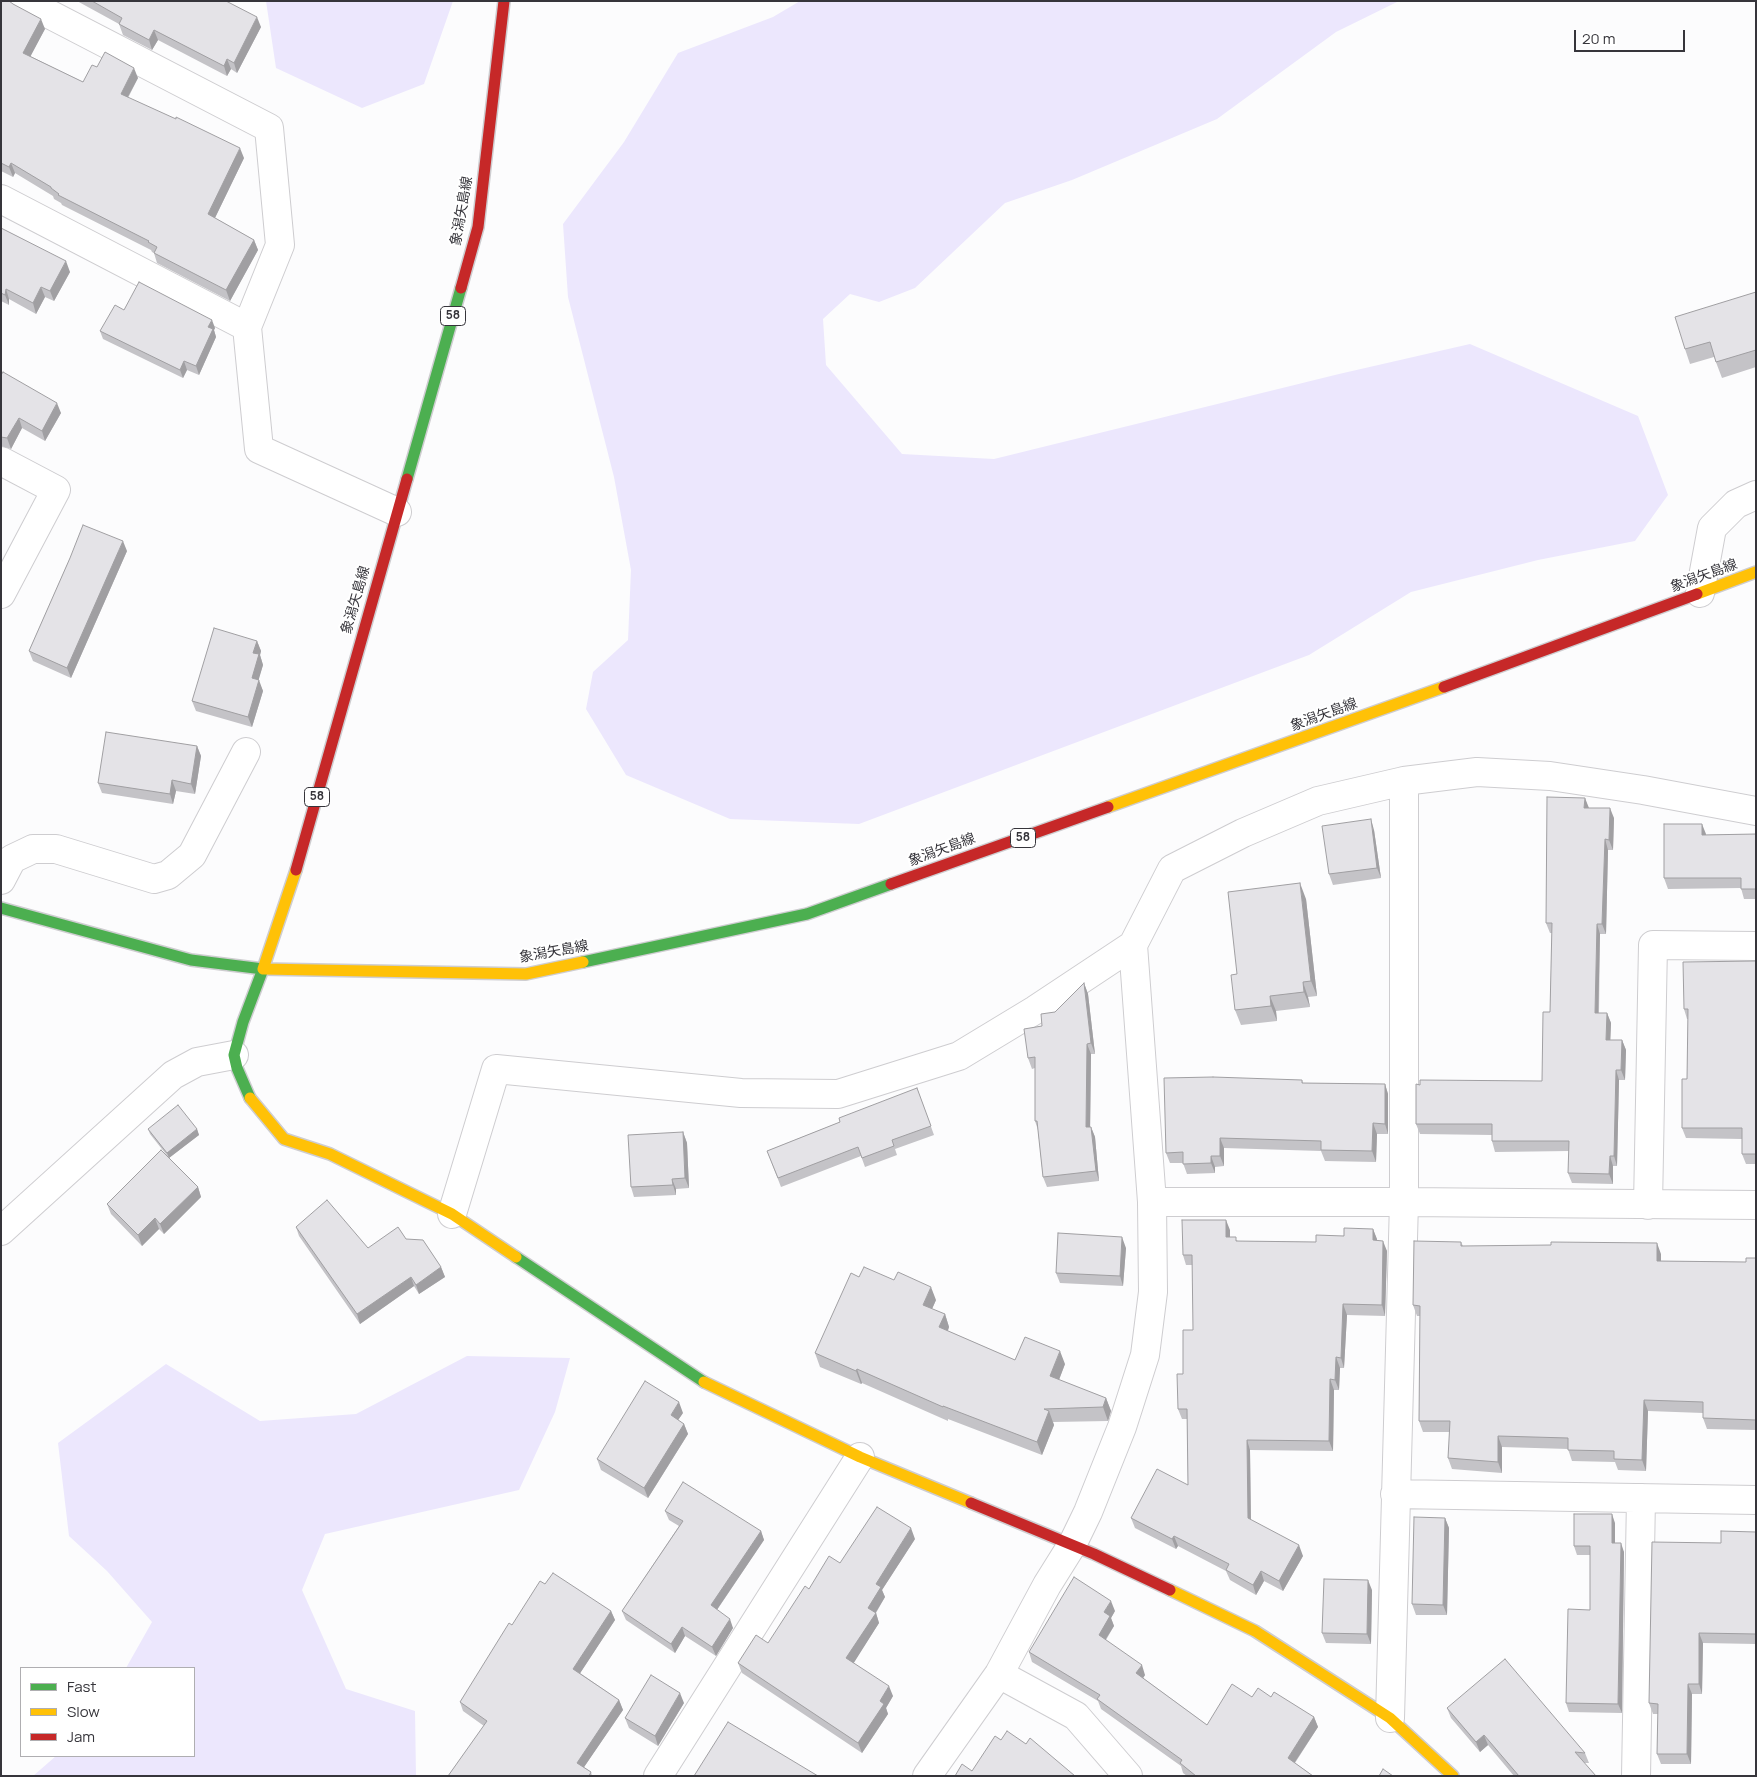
<!DOCTYPE html>
<html>
<head>
<meta charset="utf-8">
<style>
  body { margin:0 }
  #map { position:relative; width:1757px; height:1777px; overflow:hidden; background:#fcfcfd; font-family:Manrope,sans-serif }
  canvas { display:block }
  .frame { position:absolute; inset:0; border:2px solid #36353b; pointer-events:none }
  .legend { position:absolute; left:20px; top:1667px; width:175px; height:90px; box-sizing:border-box; background:#fff; border:1px solid #afaeb1; margin:0; padding:6px 9px; list-style:none; font-size:15px; color:#36353b }
  .legend li { display:flex; align-items:center; gap:10px; height:25px }
  .legend b { width:25px; border:1px solid #afaeb1 }
  .scale { position:absolute; left:1574px; top:30px; width:111px; height:22px; box-sizing:border-box; border:2px solid #36353b; border-top:0; padding-left:6px; font-size:15px; line-height:18px; white-space:nowrap; color:#36353b; -webkit-text-stroke:4px #fff; paint-order:stroke }
</style>
</head>
<body>
<div id="map">
<canvas width="1757" height="1777"></canvas>
<div class="frame"></div>
<ul class="legend">
<li><b style="height:6px;background:#4caf50"></b>Fast</li>
<li><b style="height:6px;background:#ffc107"></b>Slow</li>
<li><b style="height:6px;background:#c62828"></b>Jam</li>
</ul>
<div class="scale">20 m</div>
</div>
<script>
const ctx = document.querySelector('canvas').getContext('2d');
ctx.lineJoin = 'round';
function fillPath(path, color) { ctx.fillStyle = color; ctx.fill(path, 'evenodd'); }
const toPath = rows => new Path2D(rows.map(r => 'M' + r).join(''));
function trace(path, color, width, dash) { ctx.strokeStyle = color; ctx.lineWidth = width; ctx.lineCap = dash ? 'butt' : 'round'; ctx.setLineDash(dash || []); ctx.stroke(path); }
function write(font, color, halo, rows, align = 'center') {
  ctx.font = font + ' Manrope,"Noto Sans JP",sans-serif'; ctx.lineWidth = 4; ctx.setLineDash([]); ctx.textBaseline = 'middle'; ctx.strokeStyle = halo; ctx.fillStyle = color; for (const [text, x, y, turn = 0] of rows) {
    ctx.save(); ctx.translate(x, y); ctx.rotate((+turn || 0) * Math.PI / 180); ctx.textAlign = isNaN(turn) ? turn : align; if (halo) ctx.strokeText(text, 0, 0); ctx.fillText(text, 0, 0); ctx.restore();
  }
}
const green = toPath([
  [266,1,453,1,424,84,362,108,276,68],
  [800,1,1399,1,1336,32,1217,119,1072,180,1005,203,915,288,879,302,850,294,823,319,826,365,902,454,994,459,1339,374,1470,344,1638,416,1668,495,1635,541,1538,560,1411,592,1309,655,859,824,730,819,626,775,586,709,593,672,628,640,631,570,614,477,568,297,563,224,624,142,678,53,773,17],
  [467,1356,570,1358,555,1412,519,1490,325,1534,302,1590,346,1689,415,1711,416,1776,33,1776,56,1756,194,1756,194,1668,126,1668,152,1622,107,1571,69,1536,58,1443,166,1364,260,1421,356,1414]
]);
const street = toPath([
  [1,199,247,327,280,245,269,128,24,1],
  [247,327,259,449,397,512],
  [1,461,56,490,1,594],
  [1700,593,1712,528,1736,504,1756,495],
  [1,880,12,859,33,849,56,849,154,879,168,875,192,855,246,752],
  [1152,1202,1404,1202,1756,1205],
  [1648,1205,1653,945,1756,946],
  [452,1214,496,1069,741,1093,838,1094,959,1056,1035,1010,1133,945],
  [1,1231,173,1075,197,1062,234,1055],
  [1395,1494,1756,1500],
  [999,1674,1076,1716,1128,1776],
  [1390,1718,1404,1202,1404,781],
  [658,1776,860,1457],
  [927,1776,999,1674,1047,1585,1072,1545,1088,1512,1122,1427,1145,1355,1153,1292,1152,1202,1133,945,1172,869,1243,833,1318,801,1404,781,1477,772,1550,776,1643,790,1756,811],
  [1636,1776,1641,1498]
]);
const fast = toPath([
  [407,479,461,288],
  [1,908,191,960,263,969,243,1022,234,1055,237,1068,250,1098],
  [583,962,807,914,891,884],
  [516,1257,704,1382]
]);
const slow = toPath([
  [1697,594,1756,572],
  [1108,807,1444,687],
  [296,870,263,969,526,974,583,962],
  [250,1098,284,1139,330,1154,452,1214,516,1257],
  [704,1382,860,1457,971,1503],
  [1170,1590,1255,1631,1390,1718,1453,1776]
]);
const jam = toPath([
  [461,288,478,227,504,1],
  [1444,687,1697,594],
  [296,870,407,479],
  [891,884,1108,807],
  [971,1503,1094,1554,1170,1590]
]);
const wall = toPath([
  [1,1,13,4,45,29,30,56,83,82,97,67,138,78,128,98,244,158,215,218,254,240,258,250,230,301,157,263,154,253,152,252,151,250,62,205,61,203,54,199,53,196,15,173,13,177,1,171],
  [77,1,226,1,261,27,237,73,231,69,227,76,158,40,152,50,123,35,119,24],
  [1,228,70,272,54,301,45,297,36,314,9,299,9,305,1,301],
  [1756,292,1756,367,1722,378,1714,357,1690,364,1685,349],
  [124,310,215,328,214,330,216,337,199,375,187,370,183,378,103,339,100,331],
  [1,375,61,413,45,441,22,428,11,449,1,446],
  [127,551,71,678,33,661,29,651,70,558],
  [257,641,261,651,260,655,263,665,258,680,263,691,252,727,196,711,192,701],
  [197,746,201,756,195,794,176,791,173,804,102,793,98,783],
  [1585,798,1588,808,1614,818,1613,850,1608,850,1606,934,1600,934,1599,1013,1607,1013,1611,1023,1610,1040,1622,1040,1626,1050,1625,1080,1619,1080,1617,1166,1613,1166,1613,1184,1572,1183,1568,1173,1569,1151,1495,1152,1492,1141,1492,1135,1420,1134,1416,1124,1542,1081,1550,1012,1552,933,1550,933,1546,923],
  [1374,830,1381,878,1333,885,1329,874],
  [1756,834,1756,899,1744,899,1741,888,1668,889,1664,878,1706,835],
  [1306,899,1317,996,1308,997,1310,1007,1276,1011,1277,1021,1241,1025,1235,1010,1237,974],
  [1756,961,1756,1164,1746,1164,1742,1154,1742,1139,1686,1138,1682,1128,1687,1079,1688,1019,1687,1019,1684,1009],
  [1084,983,1088,994,1095,1054,1091,1054,1090,1127,1091,1127,1095,1137,1099,1181,1047,1187,1043,1177,1038,1130,1035,1121,1035,1068,1032,1069,1028,1058,1042,1026,1055,1012],
  [1302,1080,1303,1083,1385,1084,1388,1094,1388,1134,1377,1134,1376,1162,1325,1161,1321,1151,1224,1148,1224,1166,1215,1167,1215,1173,1187,1174,1183,1163,1170,1163,1166,1153],
  [917,1088,934,1135,895,1149,897,1155,865,1167,861,1156,781,1187,767,1151,840,1122],
  [148,1129,197,1129,199,1135,169,1158,198,1187,201,1197,164,1234,159,1229,142,1246,111,1214,107,1204,169,1158,150,1134],
  [683,1132,687,1143,689,1188,676,1189,676,1195,634,1197,631,1187],
  [296,1227,368,1248,406,1239,441,1267,445,1277,419,1294,414,1286,360,1324,299,1236],
  [1373,1229,1377,1240,1387,1251,1385,1316,1347,1315,1344,1368,1340,1368,1339,1390,1334,1390,1333,1451,1250,1450,1251,1520,1303,1556,1283,1591,1264,1581,1256,1595,1230,1580,1226,1571,1178,1546,1176,1549,1135,1528,1131,1518,1188,1485,1187,1419,1182,1419,1178,1409,1183,1374,1193,1330,1193,1265,1186,1265,1183,1255,1230,1230,1230,1237,1238,1241,1316,1242],
  [1461,1242,1463,1246,1661,1254,1661,1261,1746,1262,1756,1258,1756,1430,1707,1429,1703,1418,1703,1413,1648,1411,1646,1471,1618,1470,1615,1462,1572,1461,1568,1449,1502,1447,1502,1473,1452,1469,1448,1458,1450,1432,1423,1432,1419,1421,1420,1316,1417,1316,1413,1305],
  [1126,1248,1123,1286,1060,1283,1056,1273],
  [936,1300,932,1309,945,1314,949,1327,948,1331,1015,1360,1065,1364,1059,1380,1106,1398,1111,1411,1108,1421,1053,1422,1054,1425,1042,1455,948,1419,948,1421,862,1383,861,1384,820,1367,815,1353],
  [683,1413,678,1420,684,1424,688,1434,648,1498,601,1470,597,1459],
  [665,1511,761,1531,764,1540,717,1610,733,1628,716,1656,685,1636,675,1653,626,1620,622,1611,679,1526,669,1520],
  [1445,1518,1449,1528,1447,1615,1416,1615,1412,1604],
  [1615,1523,1615,1543,1624,1552,1622,1713,1569,1712,1566,1703,1590,1610,1590,1555,1577,1555,1574,1546],
  [1756,1532,1756,1644,1703,1643,1702,1694,1692,1694,1691,1764,1661,1764,1657,1754,1658,1714,1653,1714,1649,1703,1721,1543],
  [915,1539,882,1590,885,1597,876,1613,879,1623,853,1663,893,1696,886,1708,888,1714,862,1753,742,1673,738,1663,768,1643,840,1563],
  [545,1584,611,1611,615,1620,580,1673,619,1700,623,1710,584,1767,591,1772,592,1776,448,1776,484,1726,463,1711,460,1702],
  [1372,1590,1371,1644,1326,1643,1322,1633],
  [1115,1611,1111,1618,1114,1626,1106,1640,1145,1675,1143,1678,1207,1725,1252,1697,1271,1697,1314,1717,1318,1727,1295,1763,1313,1776,1187,1776,1183,1773,1181,1766,1101,1709,1098,1701,1032,1662,1029,1652],
  [684,1703,658,1746,629,1728,625,1718],
  [1447,1708,1585,1753,1589,1763,1584,1763,1596,1776,1514,1776,1488,1745,1480,1752,1451,1718]
]);
const shadedWall = toPath([
  [257,17,261,27,237,73,234,63],
  [41,19,45,29,27,63,23,53],
  [154,30,158,40,152,50,149,40],
  [227,59,231,69,227,76,224,66],
  [134,68,138,78,124,104,121,94],
  [240,148,244,158,212,224,208,214],
  [11,163,15,173,13,177,9,167],
  [254,240,258,250,230,301,226,290],
  [66,261,70,272,54,301,50,291],
  [41,287,45,297,36,314,33,303],
  [6,289,9,299,9,305,5,295],
  [212,320,215,328,214,330,216,337,199,375,196,366,208,327],
  [184,361,187,370,183,378,180,370],
  [57,403,61,413,45,441,42,431],
  [19,418,22,428,11,449,7,438],
  [123,541,127,551,71,678,67,668],
  [257,641,261,651,260,655,263,665,256,689,252,678,253,653],
  [259,680,263,691,252,727,248,717],
  [197,746,201,756,195,794,191,784],
  [172,780,176,791,173,804,170,794],
  [1585,798,1589,808,1584,808],
  [1610,808,1614,818,1613,850,1609,840],
  [1371,819,1374,830,1381,878,1377,868],
  [1702,824,1706,834,1706,845,1702,835],
  [1605,839,1608,850,1606,934,1602,924],
  [1300,883,1306,899,1317,996,1311,981],
  [1597,924,1600,934,1598,1023,1595,1013],
  [1303,982,1308,997,1310,1007,1304,992],
  [1084,983,1088,994,1095,1054,1091,1043],
  [1270,996,1276,1011,1277,1021,1271,1006],
  [1607,1013,1611,1023,1610,1050,1606,1040],
  [1622,1040,1626,1050,1625,1080,1621,1070],
  [1087,1044,1091,1054,1090,1138,1086,1127],
  [1616,1070,1619,1080,1617,1166,1614,1156],
  [1385,1084,1388,1094,1388,1134,1385,1124],
  [1373,1123,1377,1134,1376,1162,1372,1151],
  [1091,1127,1095,1137,1099,1181,1096,1171],
  [197,1129,199,1135,169,1158,167,1153],
  [683,1132,687,1143,689,1188,685,1178],
  [1220,1138,1224,1148,1224,1166,1220,1156],
  [1211,1156,1215,1167,1215,1173,1211,1163],
  [1610,1156,1613,1166,1613,1184,1609,1174],
  [672,1179,676,1189,676,1195,673,1185],
  [198,1187,201,1197,164,1234,160,1224],
  [155,1218,159,1229,142,1246,138,1235],
  [1226,1220,1230,1230,1230,1247,1226,1237],
  [1373,1229,1377,1239,1376,1251,1373,1240],
  [1122,1237,1126,1248,1123,1286,1120,1276],
  [1383,1241,1387,1251,1385,1316,1382,1305],
  [1657,1243,1661,1254,1661,1272,1657,1261],
  [441,1267,445,1277,419,1294,416,1285],
  [411,1277,414,1286,360,1324,357,1314],
  [931,1287,936,1300,928,1318,923,1305],
  [1343,1304,1347,1315,1344,1368,1341,1358],
  [945,1314,949,1327,944,1340,939,1327],
  [1060,1351,1065,1364,1055,1390,1050,1376],
  [1336,1357,1340,1368,1339,1390,1335,1380],
  [857,1369,862,1383,861,1384,856,1371],
  [1330,1379,1334,1390,1333,1451,1329,1441],
  [1106,1398,1111,1411,1108,1421,1103,1407],
  [1644,1400,1648,1411,1646,1471,1642,1460],
  [679,1402,683,1413,674,1426,671,1415],
  [1049,1411,1054,1425,1042,1455,1037,1442],
  [684,1424,688,1434,648,1498,644,1488],
  [1498,1436,1502,1447,1502,1473,1498,1462],
  [1247,1440,1250,1450,1251,1528,1248,1518],
  [1612,1514,1615,1523,1615,1552,1612,1543],
  [1445,1518,1449,1528,1447,1615,1443,1605],
  [911,1528,915,1539,882,1590,885,1597,873,1617,876,1613,879,1623,850,1669,846,1658,876,1584],
  [761,1531,764,1540,714,1614,711,1605],
  [1174,1536,1178,1546,1176,1549,1172,1539],
  [1621,1543,1624,1552,1622,1713,1618,1704],
  [1299,1545,1303,1556,1283,1591,1279,1581],
  [1261,1571,1264,1581,1256,1595,1253,1585],
  [1368,1580,1372,1590,1371,1644,1367,1634],
  [1111,1601,1115,1611,1111,1618,1114,1626,1102,1645,1099,1635,1104,1612],
  [611,1611,615,1620,577,1678,573,1669],
  [730,1619,733,1628,716,1656,712,1647],
  [682,1627,685,1636,675,1653,671,1644],
  [1699,1633,1703,1643,1702,1694,1699,1684],
  [1142,1665,1145,1675,1140,1683,1136,1673],
  [1688,1684,1692,1694,1691,1764,1687,1754],
  [889,1686,893,1696,886,1708,888,1714,862,1753,858,1743,880,1701],
  [680,1693,684,1703,658,1746,655,1736],
  [619,1700,623,1710,580,1773,577,1763],
  [1314,1717,1318,1727,1291,1768,1288,1758],
  [1484,1735,1488,1745,1480,1752,1476,1742]
]);
const building = toPath([
  [1,1,9,1,13,4,41,19,23,53,83,82,92,65,97,67,105,52,134,68,121,94,176,119,176,117,240,148,208,214,254,240,226,290,154,253,157,247,148,242,149,241,58,195,59,194,51,188,51,187,11,163,9,167,1,163,1,1],
  [92,1,226,1,257,17,234,63,227,59,224,66,154,30,149,40,119,24,122,18,92,1],
  [1,228,66,261,50,291,41,287,33,303,6,289,5,295,1,293,1,228],
  [139,282,212,320,208,327,213,329,196,366,184,361,180,370,100,331,115,305,124,310,139,282],
  [1756,292,1756,350,1716,362,1710,342,1685,349,1675,317,1756,292],
  [3,372,57,403,42,431,19,418,7,438,1,437,1,375,3,372],
  [83,525,123,541,67,668,29,651,70,558,83,525],
  [214,628,257,641,253,653,259,654,252,678,259,680,248,717,192,701,214,628],
  [106,732,197,746,191,784,172,780,170,794,98,783,106,732],
  [1547,797,1585,798,1584,808,1610,808,1609,840,1605,839,1602,924,1597,924,1595,1013,1607,1013,1606,1040,1622,1040,1621,1070,1616,1070,1614,1156,1610,1156,1609,1174,1568,1173,1569,1141,1492,1141,1492,1124,1416,1124,1416,1084,1420,1085,1420,1080,1542,1081,1543,1012,1550,1012,1552,923,1546,923,1547,797],
  [1371,819,1377,868,1329,874,1322,826,1371,819],
  [1664,824,1702,824,1702,835,1756,834,1756,889,1741,889,1741,878,1664,878,1664,824],
  [1300,883,1311,981,1303,982,1304,992,1270,996,1271,1006,1235,1010,1231,975,1237,974,1228,892,1300,883],
  [1756,961,1756,1154,1742,1154,1742,1128,1682,1128,1682,1079,1687,1079,1688,1009,1684,1009,1683,962,1756,961],
  [1084,983,1091,1043,1087,1044,1086,1127,1091,1127,1096,1171,1043,1177,1037,1121,1035,1121,1035,1057,1028,1058,1024,1029,1042,1026,1041,1014,1055,1012,1084,983],
  [1213,1077,1302,1080,1302,1083,1385,1084,1385,1124,1373,1123,1372,1151,1321,1150,1321,1141,1220,1138,1220,1156,1211,1156,1211,1163,1183,1164,1183,1152,1166,1153,1164,1078,1213,1077],
  [917,1088,931,1126,892,1140,894,1146,862,1158,858,1147,778,1178,767,1151,840,1122,839,1118,917,1088],
  [178,1105,197,1129,167,1153,148,1129,178,1105],
  [683,1132,685,1178,672,1179,673,1185,631,1187,628,1135,683,1132],
  [161,1150,198,1187,160,1224,155,1218,138,1235,107,1204,161,1150],
  [327,1200,368,1248,398,1227,406,1239,423,1240,441,1267,416,1285,411,1277,357,1314,296,1227,327,1200],
  [1182,1220,1226,1220,1226,1237,1236,1237,1236,1241,1316,1242,1316,1235,1344,1236,1344,1228,1373,1229,1373,1240,1383,1241,1382,1305,1343,1304,1341,1358,1336,1357,1335,1380,1330,1379,1329,1441,1247,1440,1248,1518,1299,1545,1279,1581,1261,1571,1253,1585,1226,1570,1229,1564,1174,1536,1172,1539,1131,1518,1157,1469,1188,1485,1187,1409,1178,1409,1177,1374,1183,1374,1183,1330,1193,1330,1192,1255,1183,1255,1182,1220],
  [1058,1233,1122,1237,1120,1276,1056,1273,1058,1233],
  [1414,1241,1461,1242,1461,1246,1551,1245,1551,1242,1657,1243,1657,1261,1746,1262,1746,1258,1756,1258,1756,1420,1703,1418,1703,1402,1644,1400,1642,1460,1614,1459,1614,1451,1568,1450,1568,1438,1498,1436,1498,1462,1448,1458,1450,1421,1419,1421,1420,1306,1413,1305,1414,1241],
  [864,1267,894,1280,898,1272,931,1287,923,1305,945,1314,939,1327,1015,1360,1025,1337,1060,1351,1050,1376,1106,1398,1103,1407,1044,1409,1049,1411,1037,1442,943,1406,943,1407,857,1369,856,1371,815,1353,851,1273,859,1277,864,1267],
  [645,1381,679,1402,671,1415,684,1424,644,1488,597,1459,645,1381],
  [683,1482,761,1531,711,1605,730,1619,712,1647,682,1627,671,1644,622,1611,683,1521,665,1511,683,1482],
  [877,1507,911,1528,876,1584,881,1587,868,1608,876,1613,846,1658,889,1686,880,1701,884,1704,858,1743,738,1663,756,1635,768,1643,805,1586,809,1589,829,1556,840,1563,877,1507],
  [1574,1514,1612,1514,1612,1543,1621,1543,1618,1704,1566,1703,1568,1609,1590,1610,1590,1546,1574,1546,1574,1514],
  [1414,1517,1445,1518,1443,1605,1412,1604,1414,1517],
  [1721,1531,1756,1532,1756,1634,1699,1633,1699,1684,1688,1684,1687,1754,1657,1754,1658,1704,1649,1703,1652,1542,1721,1543,1721,1531],
  [553,1573,611,1611,573,1669,619,1700,577,1763,591,1772,589,1776,448,1776,487,1721,460,1702,509,1623,512,1625,540,1581,545,1584,553,1573],
  [1074,1577,1111,1601,1104,1612,1110,1616,1099,1635,1142,1665,1136,1673,1207,1725,1232,1684,1252,1697,1258,1688,1271,1697,1274,1692,1314,1717,1288,1758,1313,1776,1196,1776,1180,1763,1182,1760,1097,1699,1100,1695,1029,1652,1074,1577],
  [1324,1579,1368,1580,1367,1634,1322,1633,1324,1579],
  [1505,1659,1585,1753,1575,1752,1596,1776,1519,1776,1484,1735,1476,1742,1447,1708,1505,1659],
  [651,1675,680,1693,655,1736,625,1718,651,1675],
  [728,1722,818,1776,694,1776,728,1722],
  [1007,1731,1026,1744,1030,1738,1075,1776,955,1776,962,1764,972,1771,995,1736,1001,1740,1007,1731],
  [1383,1769,1393,1776,1379,1776,1383,1769]
]);
const shields = [
  [453,316,25],
  [317,797,25],
  [1023,838,25]
];
const shieldNames = [
  ["58",453,316],
  ["58",317,797],
  ["58",1023,838]
];
const streetNames = [
  ["象潟矢島線",462,211,-80],
  ["象潟矢島線",1704,576,-20],
  ["象潟矢島線",356,600,-74],
  ["象潟矢島線",1324,715,-20],
  ["象潟矢島線",942,850,-20],
  ["象潟矢島線",554,952,-10]
];
fillPath(green, '#ece7fd');
trace(street, '#cecdd0', 30);
trace(fast, '#cecdd0', 14);
trace(slow, '#cecdd0', 14);
trace(jam, '#cecdd0', 14);
trace(street, '#fff', 28);
trace(fast, '#4caf50', 11);
trace(slow, '#ffc107', 11);
trace(jam, '#c62828', 11);
fillPath(wall, '#c4c3c7');
fillPath(shadedWall, '#a09fa2');
fillPath(building, '#e4e3e7');
trace(building, '#a09fa2', 1);
for (const [x, y, w] of shields) { const box = new Path2D(); box.roundRect(x - w / 2, y - 9.5, w, 19, 4); ctx.fillStyle = '#fff'; ctx.fill(box); trace(box, '#36353b', 1); }
write('bold 12px', '#36353b', null, shieldNames);
write('14px', '#36353b', '#fff', streetNames);
</script>
</body>
</html>
